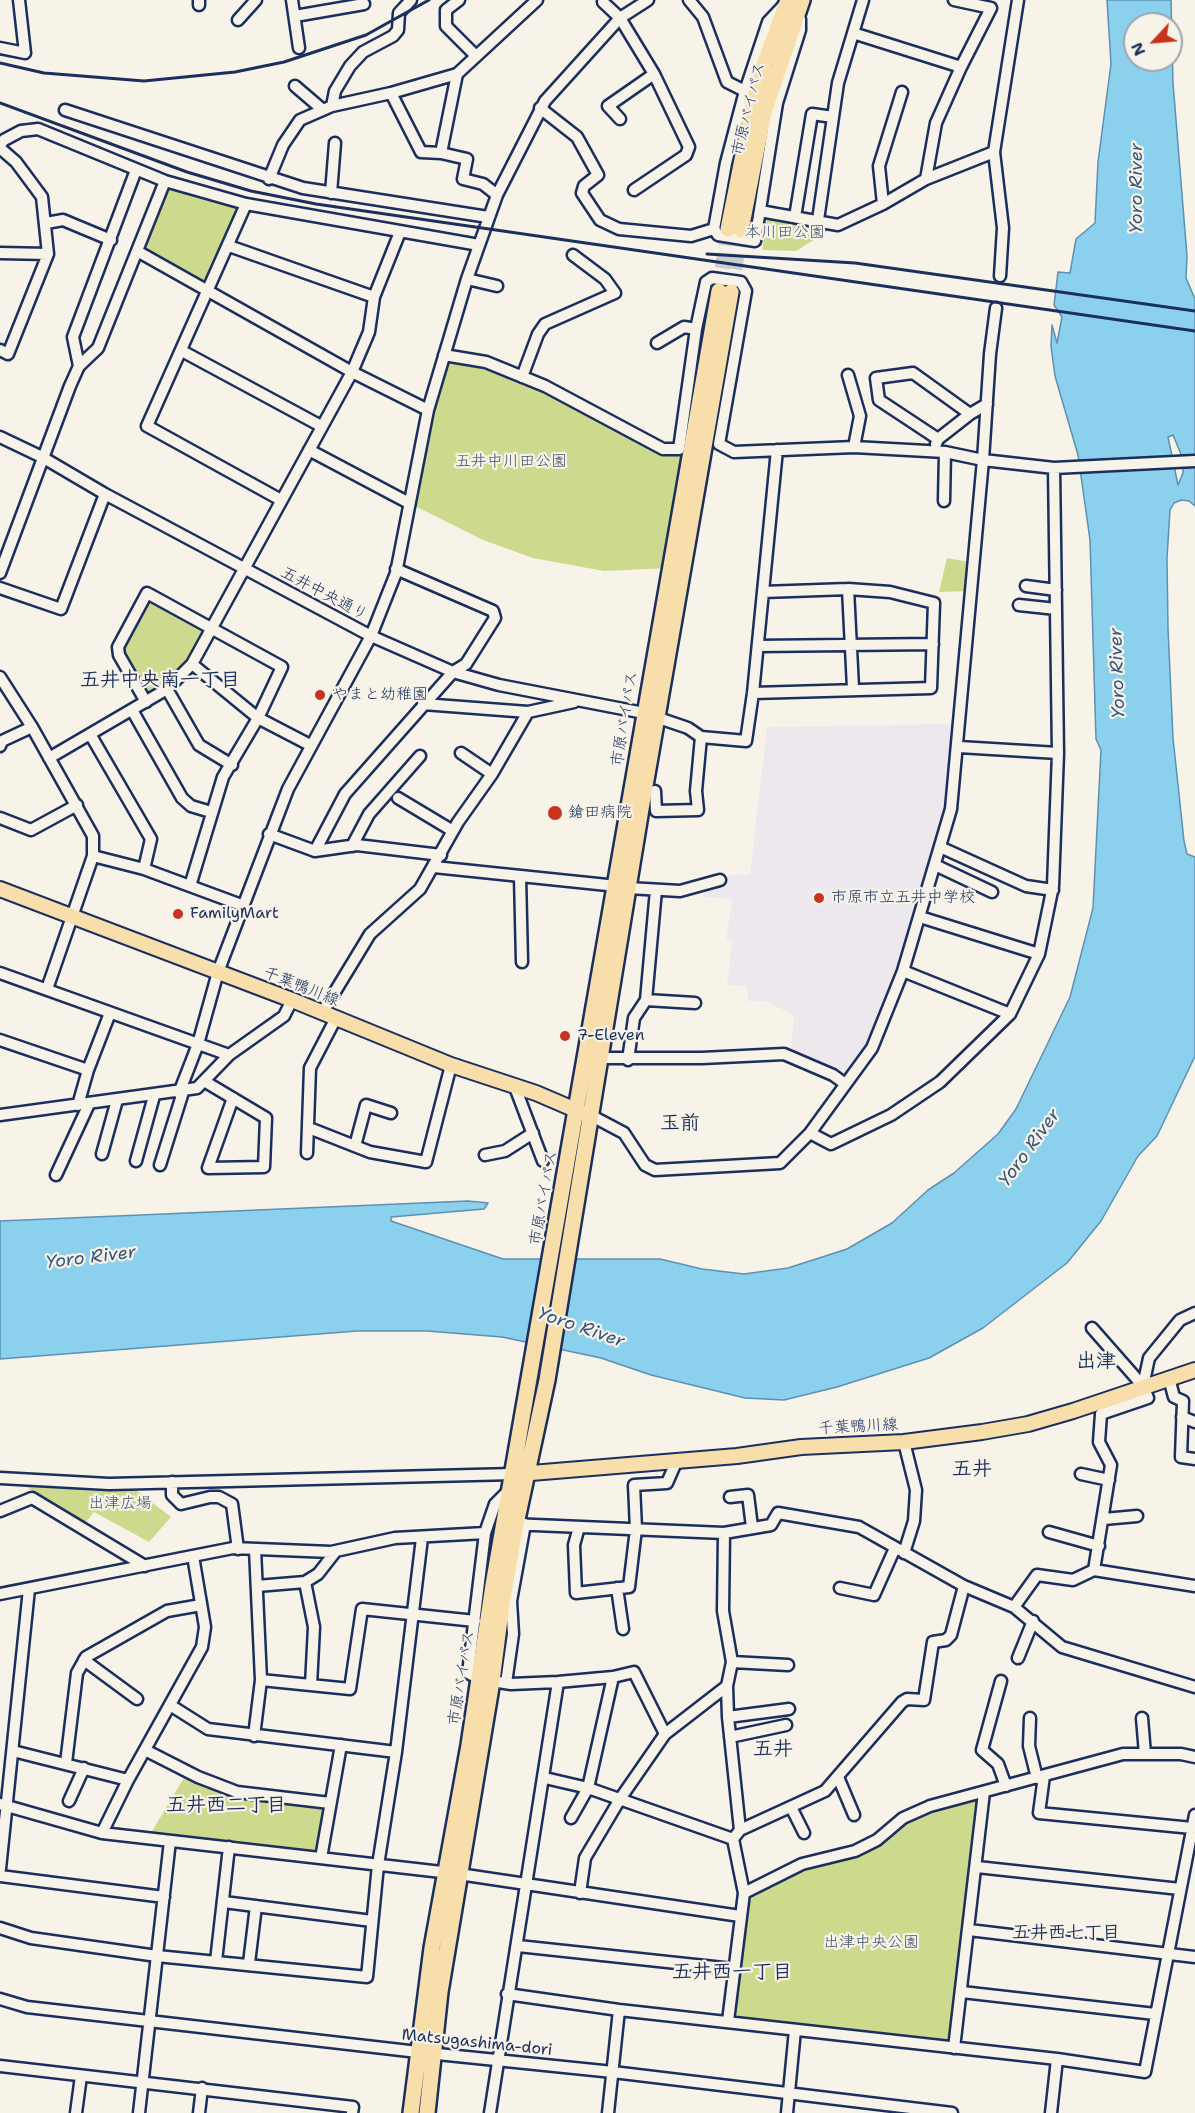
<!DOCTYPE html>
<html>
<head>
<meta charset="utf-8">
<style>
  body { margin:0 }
  #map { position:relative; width:1195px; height:2113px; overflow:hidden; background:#f7f3e8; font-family:"Shantell Sans",sans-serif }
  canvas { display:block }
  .north { position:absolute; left:1123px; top:12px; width:60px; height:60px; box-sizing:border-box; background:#f7f3e8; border:2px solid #9fa5b1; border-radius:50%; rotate:244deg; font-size:16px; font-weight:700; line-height:24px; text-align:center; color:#1b2f5e }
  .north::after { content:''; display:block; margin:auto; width:21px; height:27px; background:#c8321e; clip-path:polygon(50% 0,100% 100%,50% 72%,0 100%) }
</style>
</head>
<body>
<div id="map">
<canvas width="1195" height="2113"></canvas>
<div class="north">N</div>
</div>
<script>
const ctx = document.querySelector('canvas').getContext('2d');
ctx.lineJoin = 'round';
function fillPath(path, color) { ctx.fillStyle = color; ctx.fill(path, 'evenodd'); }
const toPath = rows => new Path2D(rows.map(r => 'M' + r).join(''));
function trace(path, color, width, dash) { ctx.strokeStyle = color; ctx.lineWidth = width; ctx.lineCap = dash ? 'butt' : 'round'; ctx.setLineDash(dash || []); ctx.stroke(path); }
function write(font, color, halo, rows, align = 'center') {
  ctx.font = font + ' "Shantell Sans","Klee One",sans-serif'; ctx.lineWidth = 4.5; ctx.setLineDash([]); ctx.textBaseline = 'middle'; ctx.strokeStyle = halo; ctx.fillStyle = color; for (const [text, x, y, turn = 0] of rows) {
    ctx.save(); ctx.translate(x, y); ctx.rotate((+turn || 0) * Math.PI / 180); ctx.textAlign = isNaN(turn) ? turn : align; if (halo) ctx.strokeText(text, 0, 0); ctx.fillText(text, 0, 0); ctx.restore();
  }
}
const built = toPath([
  [956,724,948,811,900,968,869,1047,845,1073,791,1051,794,1015,765,1001,748,1001,747,986,727,985,732,941,726,941,732,899,703,897,705,877,750,874,767,727]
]);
const green = toPath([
  [168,187,202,199,235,205,238,211,204,284,142,249],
  [768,212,838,225,796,251,762,250],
  [444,355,486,362,663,449,679,449,690,453,669,568,604,571,533,558,483,540,409,503],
  [947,558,973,563,971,591,939,592],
  [155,603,203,631,186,662,164,684,151,692,145,691,124,655,123,648,148,604],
  [16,1479,127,1483,171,1517,149,1542,94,1512,82,1527],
  [188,1771,218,1785,330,1803,321,1858,148,1838],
  [977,1798,979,1801,949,2043,735,2019,731,2016,747,1897,802,1869,825,1863,929,1811]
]);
const water = toPath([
  [1107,0,1171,0,1173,83,1187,256,1186,278,1195,299,1195,506,1189,501,1181,500,1174,503,1170,510,1167,558,1168,628,1173,738,1184,841,1187,854,1195,857,1195,1056,1157,1136,1138,1156,1101,1221,1067,1263,983,1328,929,1358,837,1387,784,1400,745,1398,651,1375,601,1358,502,1337,427,1331,357,1331,0,1359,0,1221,468,1201,488,1203,484,1209,391,1217,391,1221,503,1259,660,1259,702,1269,744,1274,788,1268,847,1249,892,1223,928,1190,954,1173,998,1134,1016,1109,1070,997,1093,908,1101,750,1096,739,1090,540,1078,455,1055,376,1051,346,1052,325,1057,343,1062,317,1054,305,1058,272,1070,273,1076,239,1095,223,1098,162,1111,64,1107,0],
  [1135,24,1171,24,1171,60,1135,60,1135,24],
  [1173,435,1183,459,1183,473,1178,485,1168,437,1173,435]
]);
const highwayTunnel = toPath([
  [719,291,728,229],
  [731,292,741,230]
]);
const minor = toPath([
  [292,0,299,48],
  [459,0,446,10,446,26,475,55],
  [689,0,703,17,727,82,745,91],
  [603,2,620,18,654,74,689,147,686,155,634,190],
  [199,5,199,0],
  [295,16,364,4],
  [238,20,256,0],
  [853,33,961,67],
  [0,48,25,53,19,0],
  [295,86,323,110],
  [391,93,421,152,441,153,457,74,537,0],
  [332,106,335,91,350,66,363,52,393,36,398,30,399,13,411,0],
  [540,108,577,137,598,175,584,186,582,193,600,220,619,229,691,236,714,229],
  [65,110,303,188,488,217],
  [620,119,608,106,654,74],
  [0,145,4,140,21,131,38,129,165,181,246,204,479,245],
  [0,148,16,162,42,197,48,254,8,354,0,350],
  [441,153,467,159,463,179,483,184,497,195],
  [269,179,283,145,300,120,332,106,391,93,457,74],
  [926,179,936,123,961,67,991,8,954,0],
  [331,193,335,143],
  [246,204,147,426,281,500],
  [883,204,879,166,902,92],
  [760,211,838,225,883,204,926,179,994,152],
  [795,217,812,114,833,117],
  [818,220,838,83,863,0],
  [46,223,63,220,111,240],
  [714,229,718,235,755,241,777,103,800,30,800,19],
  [714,229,726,163,745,91,768,22,784,5],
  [229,246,374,297],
  [137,251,352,372,428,410],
  [0,253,48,254],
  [1000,276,1003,228,994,152,1018,0],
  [467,279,497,286],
  [657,343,684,327,696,329],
  [182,351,321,426],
  [444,355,486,362,545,386,663,449,679,449,696,329,706,282,712,278,741,282,746,291,719,444,734,452,854,447,945,452,983,460,1054,468,1195,461],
  [79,366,73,337,136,170],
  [848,375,860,416,854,447],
  [522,377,538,334,545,324,615,293,605,279,573,255],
  [0,437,42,457,105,494,371,636,453,672,499,685,644,713,688,728,701,737,746,741,753,693,777,450],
  [938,439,879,400,876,378,913,373,970,414],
  [936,444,938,439,970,414,987,404],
  [309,450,409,503],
  [944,501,945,452],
  [0,573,70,386,79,366,98,348,165,181],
  [1026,586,1056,590],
  [0,588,61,609,105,494],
  [848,589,853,688],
  [1019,605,1056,609],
  [758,646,933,644],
  [192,664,258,718,310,745],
  [0,677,32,727,93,836,93,856,47,989],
  [167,689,199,745,232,765],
  [753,693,931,688,934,603,890,592,848,589,763,592],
  [146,702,119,655,118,647,147,593,282,667,258,718,223,777,190,886],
  [423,704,528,712,574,702],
  [132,710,182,798,191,806,211,812],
  [90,734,151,839,144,869],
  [0,746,2,741,32,727],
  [959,747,1058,753],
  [461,753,492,774],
  [49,758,167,689,192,664,352,372,369,332,374,297,400,232],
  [655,791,656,811,698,810,696,791,701,737],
  [398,798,453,831],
  [0,818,31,830,77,805],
  [269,834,315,851,357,845,441,855],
  [352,846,369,814,420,756],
  [940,847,1026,886,1053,890],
  [315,851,345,794,453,672,466,664,495,618,493,611,396,569],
  [93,856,144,869,244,906],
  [935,865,992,892],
  [434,867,617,886],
  [520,876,522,962],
  [628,888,680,891,720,880],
  [920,917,1039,954],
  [903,971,1010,1014],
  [0,973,229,1055],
  [646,1000,695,1003],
  [322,1013,370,934,420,889,458,822,492,774,528,712],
  [0,1040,88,1070],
  [599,1058,702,1058,784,1054,833,1075,844,1083],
  [628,1060,634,1018,646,1000,656,890],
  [204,1081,266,1118,264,1167,208,1168,233,1098],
  [515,1087,543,1161],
  [179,1093,198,1044,218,972,288,789,371,636,396,573,428,410,467,279,497,195,545,101,620,18,648,0],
  [78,1105,88,1070,110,1013],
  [0,1115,197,1088,229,1055,284,1016,292,1000],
  [590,1115,624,1133,645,1165,655,1170,780,1163,810,1133,872,1048,903,971,951,809,983,460,990,354,996,308],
  [309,1128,370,1152,426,1162,451,1065],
  [810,1133,831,1144,891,1115,940,1082,1010,1014,1039,954,1053,886,1058,753,1054,468],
  [355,1146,366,1105,391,1113],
  [307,1153,310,1068,336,1018],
  [102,1154,117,1100],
  [485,1155,505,1151,533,1133],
  [136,1161,154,1096],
  [160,1165,183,1092],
  [56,1175,89,1104],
  [1092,1328,1143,1386],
  [1169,1378,1174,1397,1183,1401,1181,1457,1195,1459],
  [1182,1417,1195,1422],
  [1081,1474,1109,1480],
  [0,1478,109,1484,514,1474],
  [172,1482,172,1495,181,1504,210,1497,219,1497,232,1504,238,1549],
  [730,1497,748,1495,752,1527],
  [0,1511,32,1498,145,1566],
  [1104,1519,1137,1516],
  [511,1524,724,1533,771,1525,778,1513,859,1527,964,1586,1014,1607,1062,1647,1195,1687],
  [579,1527,574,1545,576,1593,629,1587,636,1529,634,1485,667,1483,677,1460],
  [1049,1532,1099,1546],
  [724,1533,723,1611,732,1662,727,1686,728,1717,740,1830],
  [904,1553,914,1521,916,1490,904,1442],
  [1094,1570,1111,1465,1099,1442,1101,1414,1148,1398,1143,1386,1149,1358,1180,1320,1195,1313],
  [305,1582,314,1627,311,1685],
  [257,1586,305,1582,318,1574,336,1551],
  [617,1588,623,1629],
  [840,1588,874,1595,895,1548],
  [0,1594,233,1548,331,1552,395,1538,485,1533],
  [1014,1607,1037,1575,1073,1580,1094,1570,1195,1586],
  [1018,1658,1033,1621],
  [84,1660,137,1699],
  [732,1662,788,1665],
  [480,1679,468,1673,485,1533,495,1504,510,1489],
  [261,1680,350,1689,362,1609,475,1621],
  [492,1681,511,1684,558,1682,613,1677,634,1672,665,1734],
  [1001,1681,982,1750,998,1764,1006,1786],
  [506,1683,513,1634,511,1601,525,1524],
  [170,1705,208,1729,396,1752],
  [728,1717,789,1709],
  [1030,1718,1029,1746,1037,1778],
  [1142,1718,1145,1754],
  [254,1736,261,1680,255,1549],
  [730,1737,786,1725],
  [145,1750,198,1777,237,1792,330,1803],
  [13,1751,128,1780],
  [66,1763,77,1673,86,1657,167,1611,201,1605],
  [1044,1776,1039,1813,1192,1828],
  [838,1777,854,1815],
  [545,1778,588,1788,733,1839,740,1830,825,1791,902,1702,907,1699,924,1700,933,1642,946,1640,951,1635,964,1586],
  [69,1801,84,1768],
  [0,1804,102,1833,459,1874,740,1916],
  [791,1807,804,1833],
  [571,1818,588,1788,613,1677],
  [102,1833,128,1780,202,1647,205,1627,193,1556],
  [321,1858,341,1745],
  [977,1867,1180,1889],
  [0,1869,29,1589],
  [0,1876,164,1897],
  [580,1893,585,1858,620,1799,665,1734,727,1686],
  [744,1893,802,1864,855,1851,877,1840,903,1818,930,1806,1123,1754,1181,1754,1195,1757],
  [224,1902,372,1921],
  [0,1928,31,1938,157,1956,367,1977,378,1865,396,1752,422,1538],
  [969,1930,1195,1957],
  [518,1946,733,1969],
  [216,1961,229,1847],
  [249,1963,256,1906],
  [962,1992,1155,2014],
  [507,1994,619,2010,1057,2059,1145,2072,1195,1815],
  [0,1999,27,2007,418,2052,613,2072,952,2113],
  [728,2021,744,1893,733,1839],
  [954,2048,984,1792],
  [0,2066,353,2107,352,2113],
  [76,2113,81,2076],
  [139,2113,170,1841],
  [199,2113,202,2088],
  [490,2113,558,1682],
  [608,2113,619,2010],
  [787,2113,795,2030],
  [1051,2113,1057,2059]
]);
const major = toPath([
  [0,889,292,1000,451,1065,536,1093,585,1114],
  [519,1474,737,1456,801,1447,904,1442,982,1432,1028,1424,1073,1411,1195,1370]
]);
const highway = toPath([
  [728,229,753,105,764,65,788,0],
  [741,230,764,112,802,0],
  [411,2113,432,1948,469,1745,493,1585,719,291],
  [427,2113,440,1992,492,1681,502,1603,516,1524,547,1380,642,803,731,292]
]);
const rail = toPath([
  [0,63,44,73,144,81,235,72,284,62,366,35,429,0],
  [0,103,187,172,251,191,316,204,1195,331],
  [707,254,855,263,1195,311]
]);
const markers = [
  [320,695,6,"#c8321e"],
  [555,813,8,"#c8321e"],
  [819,898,6,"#c8321e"],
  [178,914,6,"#c8321e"],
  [565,1036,6,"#c8321e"]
];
const streetNames = [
  ["市原バイパス",749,109,-76],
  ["五井中央通り",324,594,28],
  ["市原バイパス",625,719,-81],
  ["千葉鴨川線",301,987,22],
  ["市原バイパス",544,1198,-80],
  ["千葉鴨川線",858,1427,-3],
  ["市原バイパス",462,1678,-81],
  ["Matsugashima-dori",477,2043,6]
];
const parkNames = [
  ["本川田公園",785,233],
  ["五井中川田公園",511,462],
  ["出津広場",120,1504],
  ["出津中央公園",871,1943]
];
const poiNames = [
  ["やまと幼稚園",332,695],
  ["鎗田病院",568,813],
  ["市原市立五井中学校",831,898],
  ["FamilyMart",190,914],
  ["7-Eleven",577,1036]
];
const waterNames = [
  ["Yoro River",1137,188,-90],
  ["Yoro River",1118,673,-92],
  ["Yoro River",1030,1148,-54],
  ["Yoro River",91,1258,-7],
  ["Yoro River",581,1328,19]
];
const neighbourhoodNames = [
  ["五井西七丁目",1066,1933]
];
const quarterNames = [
  ["五井中央南一丁目",160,681],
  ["玉前",680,1124],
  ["出津",1096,1362],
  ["五井",972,1470],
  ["五井",773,1750],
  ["五井西二丁目",226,1806],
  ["五井西一丁目",732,1973]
];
fillPath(built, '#ece8ed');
fillPath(green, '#cdd98d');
fillPath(water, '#8bd0ec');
trace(water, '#5e90b3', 1.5);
trace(highwayTunnel, '#cbcccc', 15, [15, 8]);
trace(minor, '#1b2f5e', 15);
trace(major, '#1b2f5e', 18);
trace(highway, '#1b2f5e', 20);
trace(minor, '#f7f3e8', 10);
trace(major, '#f8deab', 14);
trace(highway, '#f8deab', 15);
trace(rail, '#1b2f5e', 3);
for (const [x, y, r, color] of markers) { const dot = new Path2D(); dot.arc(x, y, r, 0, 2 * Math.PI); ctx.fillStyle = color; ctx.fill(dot); trace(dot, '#f7f3e8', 2); }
write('16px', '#1b2f5e', '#f7f3e8', streetNames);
write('16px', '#3f5167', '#f7f3e8', parkNames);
write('16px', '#1b2f5e', '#f7f3e8', poiNames, 'left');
write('italic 18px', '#375782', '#f7f3e8', waterNames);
write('bold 18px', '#1b2f5e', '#f7f3e8', neighbourhoodNames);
write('bold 20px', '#1b2f5e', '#f7f3e8', quarterNames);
</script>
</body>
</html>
